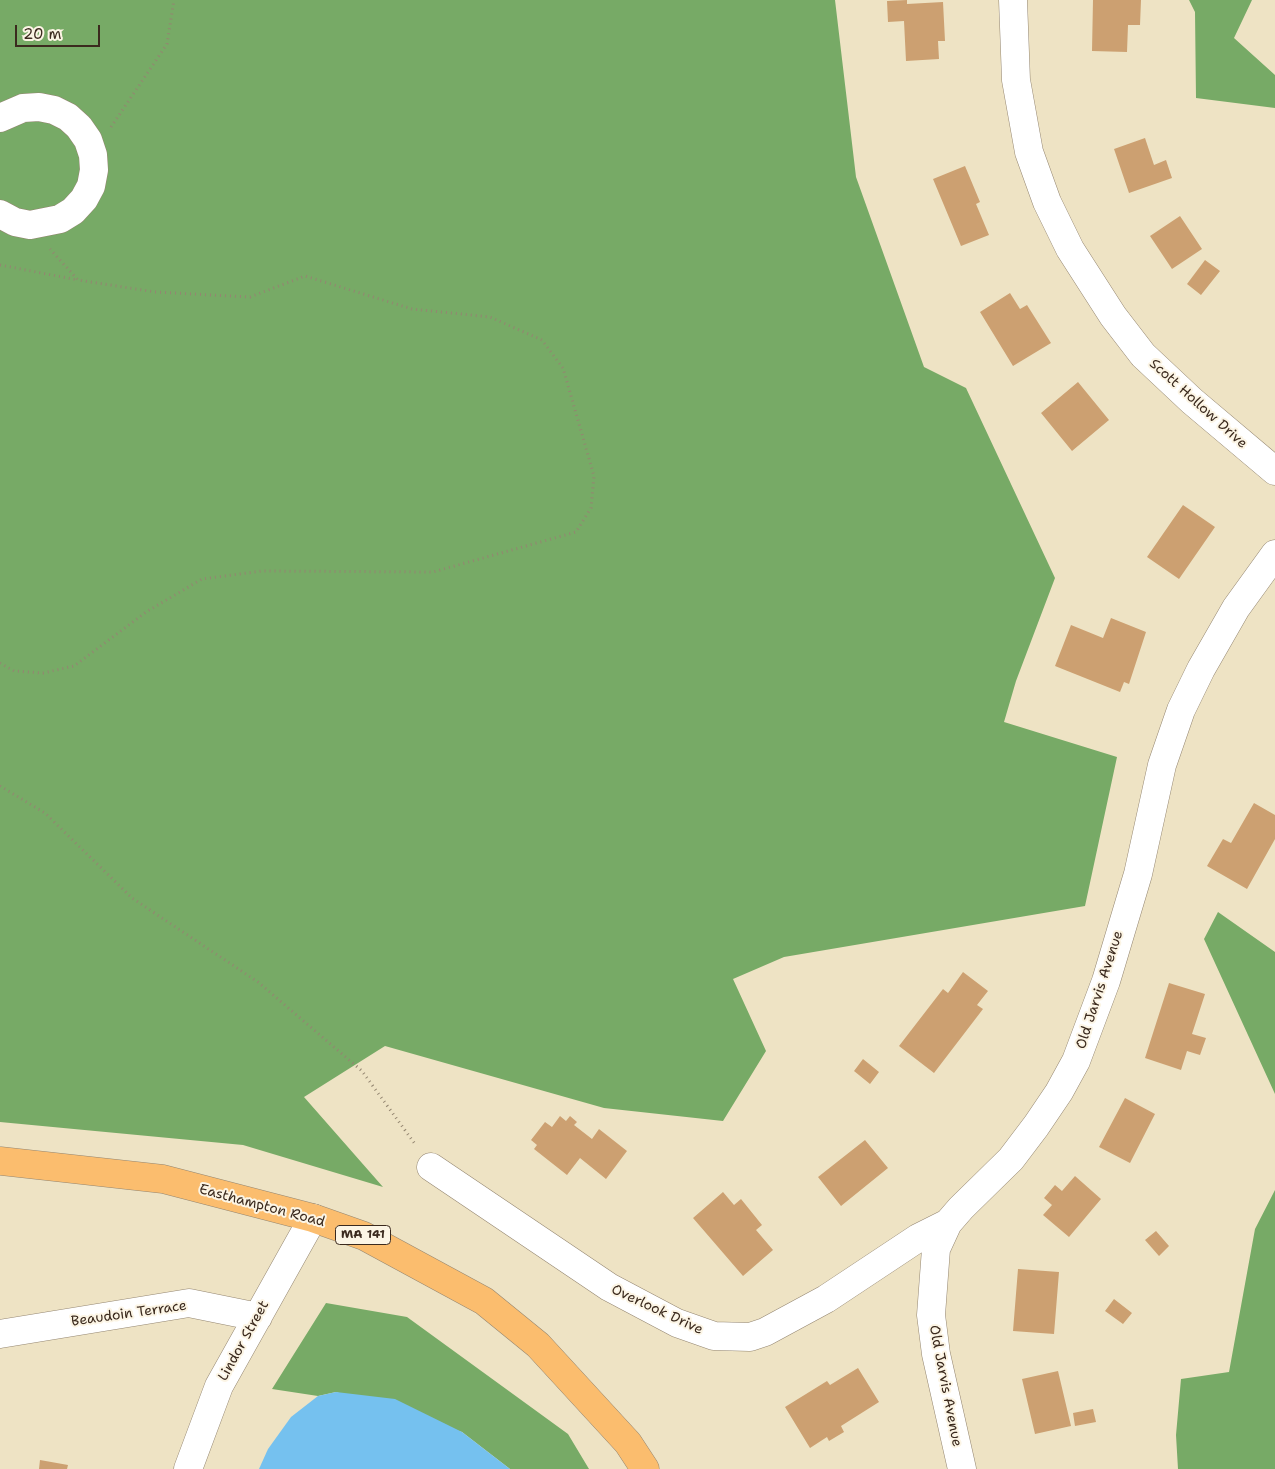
<!DOCTYPE html>
<html>
<head>
<meta charset="utf-8">
<style>
  body { margin:0 }
  #map { position:relative; width:1275px; height:1469px; overflow:hidden; background:#eee3c4; font-family:"Shantell Sans",sans-serif }
  canvas { display:block }
  .scale { position:absolute; left:15px; top:25px; width:85px; height:22px; box-sizing:border-box; border:2px solid #3b2a1e; border-top:0; padding-left:6px; font-size:15px; line-height:18px; white-space:nowrap; color:#3b2a1e; -webkit-text-stroke:4px #fcf5e5; paint-order:stroke }
</style>
</head>
<body>
<div id="map">
<canvas width="1275" height="1469"></canvas>
<div class="scale">20 m</div>
</div>
<script>
const ctx = document.querySelector('canvas').getContext('2d');
ctx.lineJoin = 'round';
function fillPath(path, color) { ctx.fillStyle = color; ctx.fill(path, 'evenodd'); }
const toPath = rows => new Path2D(rows.map(r => 'M' + r).join(''));
function trace(path, color, width, dash) { ctx.strokeStyle = color; ctx.lineWidth = width; ctx.lineCap = dash ? 'butt' : 'round'; ctx.setLineDash(dash || []); ctx.stroke(path); }
function write(font, color, halo, rows, align = 'center') {
  ctx.font = font + ' "Shantell Sans",sans-serif'; ctx.lineWidth = 4; ctx.setLineDash([]); ctx.textBaseline = 'middle'; ctx.strokeStyle = halo; ctx.fillStyle = color; for (const [text, x, y, turn = 0] of rows) {
    ctx.save(); ctx.translate(x, y); ctx.rotate((+turn || 0) * Math.PI / 180); ctx.textAlign = isNaN(turn) ? turn : align; if (halo) ctx.strokeText(text, 0, 0); ctx.fillText(text, 0, 0); ctx.restore();
  }
}
const forest = toPath([
  [0,0,835,0,856,177,924,367,966,388,1055,578,1016,681,1004,722,1117,757,1085,906,784,957,733,979,766,1051,723,1121,604,1108,385,1046,304,1097,383,1187,243,1145,0,1122],
  [1189,0,1252,0,1234,38,1275,75,1275,108,1196,98,1195,12],
  [1218,912,1275,952,1275,1094,1204,939],
  [1275,1190,1275,1469,1178,1469,1176,1435,1181,1379,1229,1372,1255,1229],
  [326,1303,407,1317,568,1434,589,1469,510,1469,462,1432,336,1392,318,1396,272,1389]
]);
const water = toPath([
  [336,1392,395,1399,462,1432,510,1469,259,1469,268,1449,291,1417,318,1396]
]);
const building = toPath([
  [907,0,907,4,943,2,945,41,938,41,939,59,906,61,904,21,888,22,887,1],
  [1093,0,1141,0,1140,25,1128,25,1127,52,1092,51],
  [1145,138,1154,165,1166,160,1172,178,1129,193,1114,149],
  [965,166,980,202,976,204,989,235,961,246,933,179],
  [1180,216,1202,249,1172,269,1150,236],
  [1205,260,1220,271,1201,295,1187,284],
  [1010,293,1020,309,1027,305,1051,343,1013,366,980,312],
  [1078,382,1109,420,1072,451,1041,413],
  [1183,505,1215,527,1179,579,1147,557],
  [1111,618,1146,632,1129,684,1124,682,1120,692,1055,666,1071,625,1103,638],
  [1254,803,1275,815,1275,839,1247,889,1207,866,1223,839,1231,843],
  [963,972,988,991,977,1005,983,1009,934,1073,899,1046,943,989,948,993],
  [1169,983,1205,994,1192,1034,1206,1038,1200,1055,1187,1051,1181,1070,1145,1058],
  [863,1059,879,1072,870,1084,854,1071],
  [1125,1098,1155,1114,1130,1163,1099,1147],
  [560,1116,566,1121,570,1116,577,1122,574,1125,592,1139,599,1129,627,1151,606,1179,580,1158,567,1175,534,1149,537,1145,531,1140,545,1122,552,1127],
  [865,1140,888,1168,841,1206,818,1177],
  [1075,1176,1101,1199,1069,1237,1043,1215,1052,1205,1044,1198,1055,1185,1062,1191],
  [723,1192,734,1205,741,1199,762,1225,756,1230,773,1250,743,1276,693,1218],
  [1156,1231,1169,1246,1159,1256,1145,1240],
  [1018,1269,1059,1272,1054,1334,1013,1331],
  [1114,1299,1132,1313,1123,1324,1105,1311],
  [858,1368,879,1402,841,1426,844,1432,829,1441,827,1437,810,1448,785,1407,827,1381,830,1385],
  [1058,1371,1071,1426,1035,1434,1022,1379],
  [1093,1409,1096,1422,1075,1426,1073,1413],
  [40,1460,68,1465,67,1469,39,1469]
]);
const path = toPath([
  [111,127,167,44,174,0],
  [0,265,78,280],
  [0,663,14,671,43,673,74,666,146,612,202,579,262,571,433,572,576,532,591,508,594,476,563,368,542,340,490,317,412,309,305,276,250,297,155,292,78,280,50,249],
  [0,786,45,813,132,898,258,982,362,1071,415,1144]
]);
const minor = toPath([
  [1013,0,1016,80,1029,152,1047,202,1070,249,1113,316,1143,355,1192,401,1275,471],
  [0,118,23,108,39,107,54,110,68,117,79,127,88,140,93,155,94,170,91,186,84,199,73,211,60,219,30,225,15,222,0,214],
  [431,1167,609,1287,677,1323,714,1336,750,1337,765,1332,826,1299,918,1238,948,1223],
  [0,1334,189,1303,258,1317],
  [188,1469,219,1386,313,1218],
  [962,1469,936,1354,931,1315,936,1249,948,1223,961,1208,1011,1159,1036,1126,1059,1092,1076,1061,1106,981,1138,874,1162,765,1181,710,1201,669,1236,608,1275,554]
]);
const major = toPath([
  [0,1161,163,1179,313,1218,364,1236,484,1301,538,1345,628,1443,645,1469]
]);
const shields = [
  [363,1235,55]
];
const shieldNames = [
  ["MA 141",363,1235]
];
const streetNames = [
  ["Scott Hollow Drive",1198,404,42],
  ["Old Jarvis Avenue",1100,990,-72],
  ["Easthampton Road",262,1206,15],
  ["Overlook Drive",657,1310,25],
  ["Beaudoin Terrace",129,1314,-8],
  ["Lindor Street",244,1341,-61],
  ["Old Jarvis Avenue",945,1386,79]
];
fillPath(forest, '#7a6');
fillPath(water, '#75c1ef');
fillPath(building, '#cca071');
trace(minor, '#948671', 29);
trace(major, '#948671', 29);
trace(path, '#948671', 3, [1, 4]);
trace(minor, '#fff', 28);
trace(major, '#fbbd6e', 28);
for (const [x, y, w] of shields) { const box = new Path2D(); box.roundRect(x - w / 2, y - 9.5, w, 19, 4); ctx.fillStyle = '#fcf5e5'; ctx.fill(box); trace(box, '#3b2a1e', 1); }
write('bold 12px', '#3b2a1e', null, shieldNames);
write('14px', '#3b2a1e', '#fcf5e5', streetNames);
</script>
</body>
</html>
